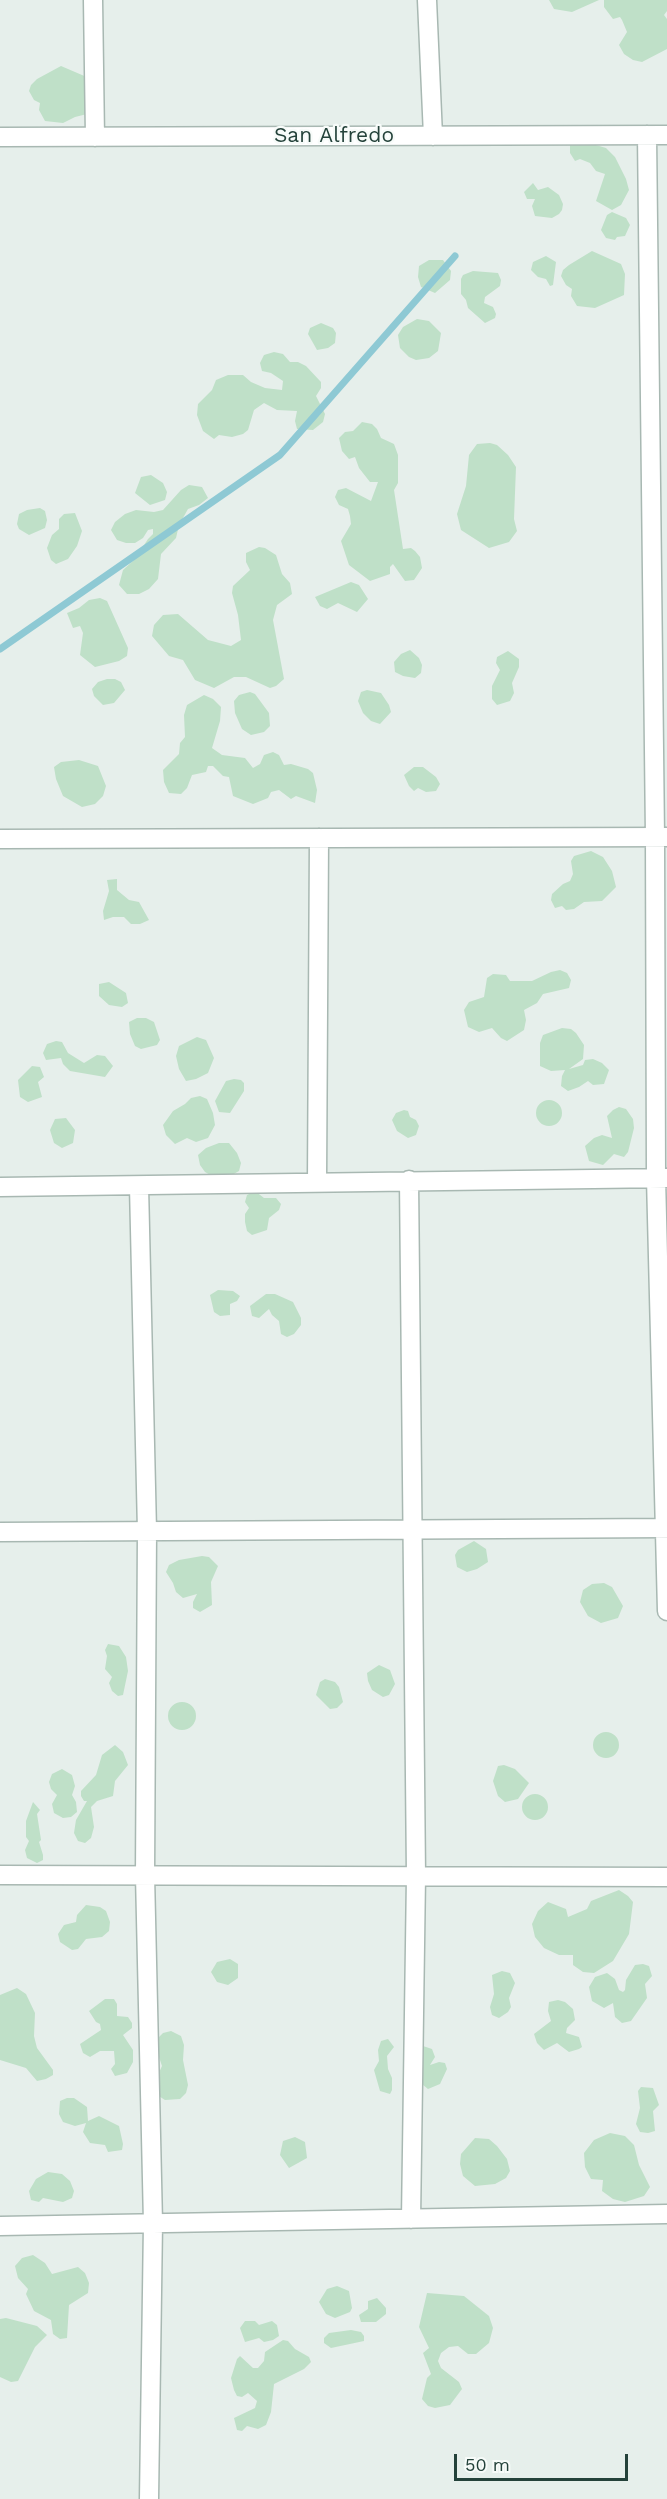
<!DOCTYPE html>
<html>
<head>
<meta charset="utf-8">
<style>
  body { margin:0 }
  #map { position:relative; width:667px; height:2499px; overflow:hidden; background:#e6efeb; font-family:"Work Sans",sans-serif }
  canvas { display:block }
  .scale { position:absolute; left:454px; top:2454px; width:174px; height:27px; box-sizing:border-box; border:3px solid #24423a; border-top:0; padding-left:8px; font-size:18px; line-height:21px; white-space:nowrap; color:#24423a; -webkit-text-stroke:4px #f7fbf9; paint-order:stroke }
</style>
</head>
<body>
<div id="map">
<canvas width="667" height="2499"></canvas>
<div class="scale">50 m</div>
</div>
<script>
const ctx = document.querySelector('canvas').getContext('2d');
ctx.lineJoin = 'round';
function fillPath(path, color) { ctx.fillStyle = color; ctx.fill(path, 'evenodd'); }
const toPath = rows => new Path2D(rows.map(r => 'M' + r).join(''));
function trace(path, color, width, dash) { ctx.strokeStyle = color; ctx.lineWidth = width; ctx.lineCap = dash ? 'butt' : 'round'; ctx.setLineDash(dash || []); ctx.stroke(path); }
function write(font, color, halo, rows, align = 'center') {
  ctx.font = font + ' "Work Sans",sans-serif'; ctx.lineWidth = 4.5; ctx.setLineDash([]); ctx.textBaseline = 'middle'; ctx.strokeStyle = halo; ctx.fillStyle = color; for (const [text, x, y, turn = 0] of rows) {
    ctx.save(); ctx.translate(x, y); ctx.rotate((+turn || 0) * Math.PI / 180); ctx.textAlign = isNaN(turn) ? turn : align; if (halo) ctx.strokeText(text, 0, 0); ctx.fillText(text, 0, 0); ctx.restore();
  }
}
const green = toPath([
  [549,0,599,0,572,12,554,9],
  [604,0,667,0,667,11,664,15,667,19,667,49,642,62,633,60,624,54,619,45,627,32,622,20,620,17,613,19,604,7],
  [61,66,89,78,87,114,75,117,63,123,45,121,39,110,40,103,34,100,29,91,31,85,37,79],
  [586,142,606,148,615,157,626,179,629,190,621,205,612,210,596,201,605,174,596,171,590,163,580,159,575,161,570,153,570,145],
  [533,183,538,190,548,187,559,195,563,204,562,210,559,214,552,218,535,216,532,206,535,199,527,199,524,192],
  [612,212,626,218,630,225,625,236,617,237,615,240,606,238,601,230,607,215],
  [592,251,621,264,625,274,624,295,595,308,577,306,571,296,572,289,566,285,561,276,563,270,569,265],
  [546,256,556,262,553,285,550,286,546,279,538,277,531,270,533,262],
  [429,260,443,260,451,271,450,280,435,293,421,287,418,277,419,266],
  [473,271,498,273,501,280,500,286,485,297,484,303,493,307,496,314,495,318,485,323,468,308,466,300,461,294,461,279,463,275],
  [417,319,429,321,441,333,438,351,429,358,416,360,409,357,400,348,398,335,403,327],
  [321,323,333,328,336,333,335,343,328,348,317,350,308,334,310,328],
  [274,352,283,354,290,362,298,362,306,366,321,382,321,388,316,396,325,414,323,422,313,430,297,429,295,421,297,411,277,410,264,403,254,410,248,430,243,434,232,437,219,435,214,439,203,431,197,415,198,404,212,390,216,380,228,375,243,375,251,382,265,388,282,390,283,381,271,373,262,371,260,363,264,355],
  [362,422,372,424,377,429,381,438,394,444,398,455,398,483,394,490,403,549,411,548,415,551,420,557,422,568,414,580,405,581,393,564,390,567,390,574,370,581,349,565,341,541,351,524,350,516,348,509,339,505,335,497,338,490,346,488,371,501,378,482,370,482,359,468,355,457,349,459,342,451,339,438,345,432,353,431],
  [490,443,497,445,508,455,516,467,514,519,517,531,509,542,489,548,461,530,457,514,466,486,469,455,477,444],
  [151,475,163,483,167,492,165,500,150,505,135,493,141,477],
  [189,485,202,487,208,498,199,505,188,509,179,525,176,538,161,554,158,579,149,589,139,594,127,594,119,585,123,570,135,559,148,539,153,534,153,529,148,530,143,538,135,543,126,543,117,540,111,530,115,522,125,514,136,510,154,512,163,510,181,490],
  [40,508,45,511,47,520,45,528,29,535,19,529,17,524,19,514,27,510],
  [75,513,82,531,77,546,68,559,56,564,51,560,47,548,52,535,59,529,59,519,64,514],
  [259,547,265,548,276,555,282,574,290,583,292,594,277,605,273,620,284,679,276,686,270,688,246,677,234,677,214,688,195,680,183,660,169,656,152,636,154,625,163,615,178,614,208,640,231,646,241,640,238,615,232,593,233,586,250,570,246,562,246,553],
  [351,582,359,585,368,599,357,612,338,603,327,609,320,606,315,597],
  [100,598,107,601,128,648,127,656,119,661,95,667,80,655,83,633,80,626,73,628,67,613,79,608,89,600],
  [410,650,419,658,422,665,421,673,415,678,403,676,395,672,394,662,401,654],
  [508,651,519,659,519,667,512,683,514,693,510,701,497,705,492,699,492,686,500,670,496,663,497,657],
  [107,679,115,679,121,682,125,690,114,703,103,705,94,696,92,689,98,682],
  [367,690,381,693,389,705,391,712,380,724,371,721,363,713,358,701,361,692],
  [250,692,255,694,269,713,270,726,264,732,251,735,242,729,235,713,234,701,239,695],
  [204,695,213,699,221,707,220,721,212,748,222,755,245,758,253,768,260,764,264,755,273,752,279,755,284,765,291,764,308,769,313,773,317,790,315,803,296,796,291,799,279,790,271,792,268,798,253,804,233,796,229,777,223,776,213,766,208,766,206,772,192,775,187,788,181,794,169,793,164,782,163,770,179,754,180,743,185,737,184,715,187,705],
  [79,760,98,766,106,786,103,796,95,804,82,807,63,796,56,779,54,767,61,762],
  [414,767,423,767,436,777,440,784,436,791,426,792,418,788,414,791,409,786,404,775],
  [591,851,603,857,612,871,616,887,602,901,584,902,574,909,566,910,562,906,555,908,551,900,552,894,563,884,570,881,573,874,571,861,574,856],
  [117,879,117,890,129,900,139,902,149,920,140,924,131,924,124,917,113,917,104,920,103,911,109,891,107,880],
  [560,970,567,973,571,980,569,988,543,994,537,1003,524,1010,526,1020,524,1030,507,1041,501,1038,492,1028,479,1032,468,1027,464,1010,469,1002,484,997,487,978,493,974,506,975,510,981,532,981,551,972],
  [109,982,126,993,128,1003,122,1007,109,1005,99,996,99,984],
  [137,1018,146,1018,154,1022,160,1040,157,1045,141,1049,135,1046,130,1034,129,1022],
  [562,1028,571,1029,576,1033,584,1045,583,1059,569,1069,583,1065,585,1060,593,1059,602,1063,609,1070,604,1084,593,1085,588,1081,579,1087,568,1091,561,1086,562,1076,565,1070,551,1071,540,1066,540,1043,543,1035],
  [197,1037,206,1040,214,1058,208,1073,196,1079,186,1081,179,1069,176,1056,179,1046],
  [56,1041,62,1042,68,1053,84,1063,97,1055,105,1056,113,1066,105,1077,70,1071,63,1064,61,1058,46,1060,43,1053,47,1044],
  [32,1066,40,1067,44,1077,38,1082,42,1097,28,1102,20,1097,18,1080],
  [234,1079,241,1080,244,1083,244,1091,230,1113,219,1112,215,1101,226,1081],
  [200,1096,207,1099,213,1113,215,1125,208,1138,196,1142,187,1138,175,1144,166,1135,163,1125,173,1111,185,1104,191,1098],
  '536 1113a13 13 0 1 1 26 0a13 13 0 1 1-26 0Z',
  [619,1107,626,1109,633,1119,634,1128,628,1152,624,1157,614,1154,603,1165,589,1161,585,1146,594,1138,602,1135,612,1138,607,1116,613,1110],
  [404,1110,408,1111,410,1117,416,1120,419,1126,416,1135,408,1138,397,1131,392,1120,396,1113],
  [66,1118,75,1130,73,1143,62,1148,54,1143,50,1130,55,1119],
  [219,1143,229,1143,237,1153,241,1163,239,1171,232,1175,214,1177,205,1172,200,1165,198,1155,206,1148],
  [255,1191,264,1198,276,1198,281,1204,279,1210,269,1218,267,1230,252,1235,247,1231,245,1222,245,1214,249,1208,245,1202,247,1195],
  [218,1290,233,1291,240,1296,237,1301,230,1304,230,1315,220,1316,214,1312,210,1295],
  [266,1294,275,1294,293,1302,301,1318,301,1325,294,1334,287,1337,281,1334,279,1321,272,1315,269,1309,259,1318,252,1316,250,1306],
  [474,1541,486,1549,488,1562,477,1569,467,1572,457,1567,455,1555,458,1550],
  [202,1556,209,1557,218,1566,211,1582,212,1605,200,1612,193,1608,193,1602,197,1594,183,1598,176,1592,173,1583,166,1572,169,1565,179,1560],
  [604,1583,612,1587,623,1606,618,1618,601,1623,588,1616,580,1602,583,1590,592,1584],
  [108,1644,119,1646,126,1657,128,1671,123,1695,118,1696,112,1691,109,1683,112,1677,105,1669,107,1656,105,1650],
  [379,1665,390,1670,395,1684,389,1695,383,1697,372,1690,368,1681,367,1673],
  [325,1679,335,1682,339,1687,343,1702,337,1708,330,1709,316,1695,320,1682],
  '168 1716a14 14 0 1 1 28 0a14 14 0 1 1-28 0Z',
  '593 1745a13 13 0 1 1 26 0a13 13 0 1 1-26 0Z',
  [115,1745,123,1752,128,1765,115,1781,113,1796,97,1801,91,1807,94,1827,91,1838,85,1843,78,1841,74,1833,76,1820,87,1801,84,1801,81,1796,81,1791,96,1775,102,1755],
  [504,1765,515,1769,529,1783,518,1799,505,1802,498,1796,493,1781,498,1766],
  [62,1769,72,1775,75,1786,72,1795,76,1802,77,1812,71,1817,63,1818,54,1813,52,1804,57,1795,51,1789,49,1782,52,1774],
  '522 1807a13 13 0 1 1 26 0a13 13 0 1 1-26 0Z',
  [33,1802,40,1810,37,1814,41,1840,39,1842,43,1855,43,1860,37,1863,27,1858,25,1850,29,1841,26,1837,26,1821],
  [619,1890,628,1896,633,1902,629,1934,613,1961,594,1973,583,1972,573,1965,573,1955,559,1955,544,1948,535,1937,532,1924,538,1911,548,1902,566,1909,568,1917,587,1909,591,1901],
  [86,1905,100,1907,106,1911,110,1922,109,1931,102,1937,86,1939,78,1949,72,1950,60,1942,58,1934,64,1925,76,1922,77,1915],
  [230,1959,238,1964,238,1978,228,1985,217,1982,211,1972,217,1962],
  [643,1964,649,1966,652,1976,645,1984,647,1998,631,2021,622,2023,615,2017,613,2003,604,2008,592,2001,589,1987,595,1977,607,1973,615,1979,619,1990,623,1992,625,1990,626,1980,635,1965],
  [502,1971,510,1973,515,1983,509,1998,511,2007,508,2012,499,2018,492,2015,490,2007,494,1994,492,1975],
  [17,1988,26,1994,35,2013,34,2036,37,2048,53,2070,53,2075,46,2079,37,2081,26,2068,0,2060,0,1995],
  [105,1999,114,1999,117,2004,117,2016,128,2017,132,2023,132,2028,123,2035,133,2050,133,2062,127,2073,115,2076,111,2069,115,2064,114,2051,100,2051,90,2057,83,2053,80,2044,101,2030,100,2024,96,2022,89,2011],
  [558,2000,565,2002,573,2009,575,2020,567,2028,566,2033,579,2037,582,2047,579,2049,569,2052,557,2043,544,2050,537,2043,534,2034,551,2021,548,2011,549,2002],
  [171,2031,181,2036,184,2045,183,2060,188,2085,186,2093,180,2099,165,2100,154,2093,155,2081,162,2066,154,2042,163,2033],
  [388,2039,394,2047,387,2056,388,2069,392,2078,392,2090,390,2094,380,2091,374,2070,379,2061,378,2050,381,2041],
  [423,2046,432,2049,435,2057,430,2065,439,2062,445,2063,447,2069,440,2084,428,2089,417,2080,418,2048],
  [641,2087,653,2088,659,2105,653,2111,655,2131,648,2133,640,2132,636,2124,640,2108,638,2091],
  [67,2098,74,2098,87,2107,88,2121,99,2116,119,2126,123,2144,122,2150,108,2152,105,2145,90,2143,83,2132,86,2123,75,2126,63,2122,59,2114,60,2101],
  [610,2133,625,2136,634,2145,639,2165,650,2187,644,2196,625,2202,613,2199,602,2191,603,2180,591,2179,585,2167,584,2153,594,2140],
  [295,2137,305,2142,307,2158,289,2168,280,2155,283,2141],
  [475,2138,489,2139,497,2146,507,2159,510,2171,506,2178,495,2184,475,2186,463,2176,460,2164,461,2154],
  [48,2172,62,2174,70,2181,74,2191,72,2198,63,2202,43,2198,39,2202,31,2200,29,2191,36,2179],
  [33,2255,45,2263,52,2274,78,2267,85,2273,89,2283,88,2293,69,2305,67,2338,60,2339,53,2334,51,2320,34,2311,26,2294,28,2289,18,2278,15,2266,22,2258],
  [337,2286,349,2291,352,2308,350,2312,335,2318,326,2314,319,2302,327,2289],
  [427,2293,464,2296,489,2316,493,2328,489,2343,476,2354,468,2354,458,2346,449,2347,441,2353,438,2361,441,2368,459,2382,462,2389,450,2405,435,2408,428,2406,422,2399,427,2378,431,2374,423,2353,429,2348,419,2327],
  [377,2298,386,2308,386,2314,376,2322,361,2322,359,2315,368,2309,368,2301],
  [6,2318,37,2326,47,2335,35,2347,18,2381,11,2382,0,2377,0,2319],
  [245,2321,255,2321,259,2325,272,2321,277,2325,279,2336,273,2340,264,2342,259,2338,245,2342,240,2328],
  [351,2330,361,2332,364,2336,364,2341,331,2348,324,2343,324,2338,329,2333],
  [283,2340,288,2341,295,2349,309,2357,311,2362,304,2369,274,2384,271,2412,266,2425,258,2429,247,2426,242,2431,237,2430,234,2418,255,2408,257,2401,248,2393,242,2397,237,2396,234,2390,231,2378,237,2359,240,2356,253,2368,258,2368,264,2361,265,2352]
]);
const stream = toPath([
  [0,649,280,455,455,256]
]);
const street = toPath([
  [93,0,95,137],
  [427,0,433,136],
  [647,135,655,837,656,1178,667,1611],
  [0,137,667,135],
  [0,839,667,837],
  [409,1180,416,1876,411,2219],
  [317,1182,319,838],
  [139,1186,147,1531,145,1875,153,2223,149,2499],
  [0,1187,667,1178],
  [0,1532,667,1528],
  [0,1875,667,1877],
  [0,2226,667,2214]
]);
const streetNames = [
  ["San Alfredo",334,136]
];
fillPath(green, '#bfe0c8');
trace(stream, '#8ec9d4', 7);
trace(street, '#a8b8b2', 21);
trace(street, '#fff', 18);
write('21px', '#24423a', '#f7fbf9', streetNames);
</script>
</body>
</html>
